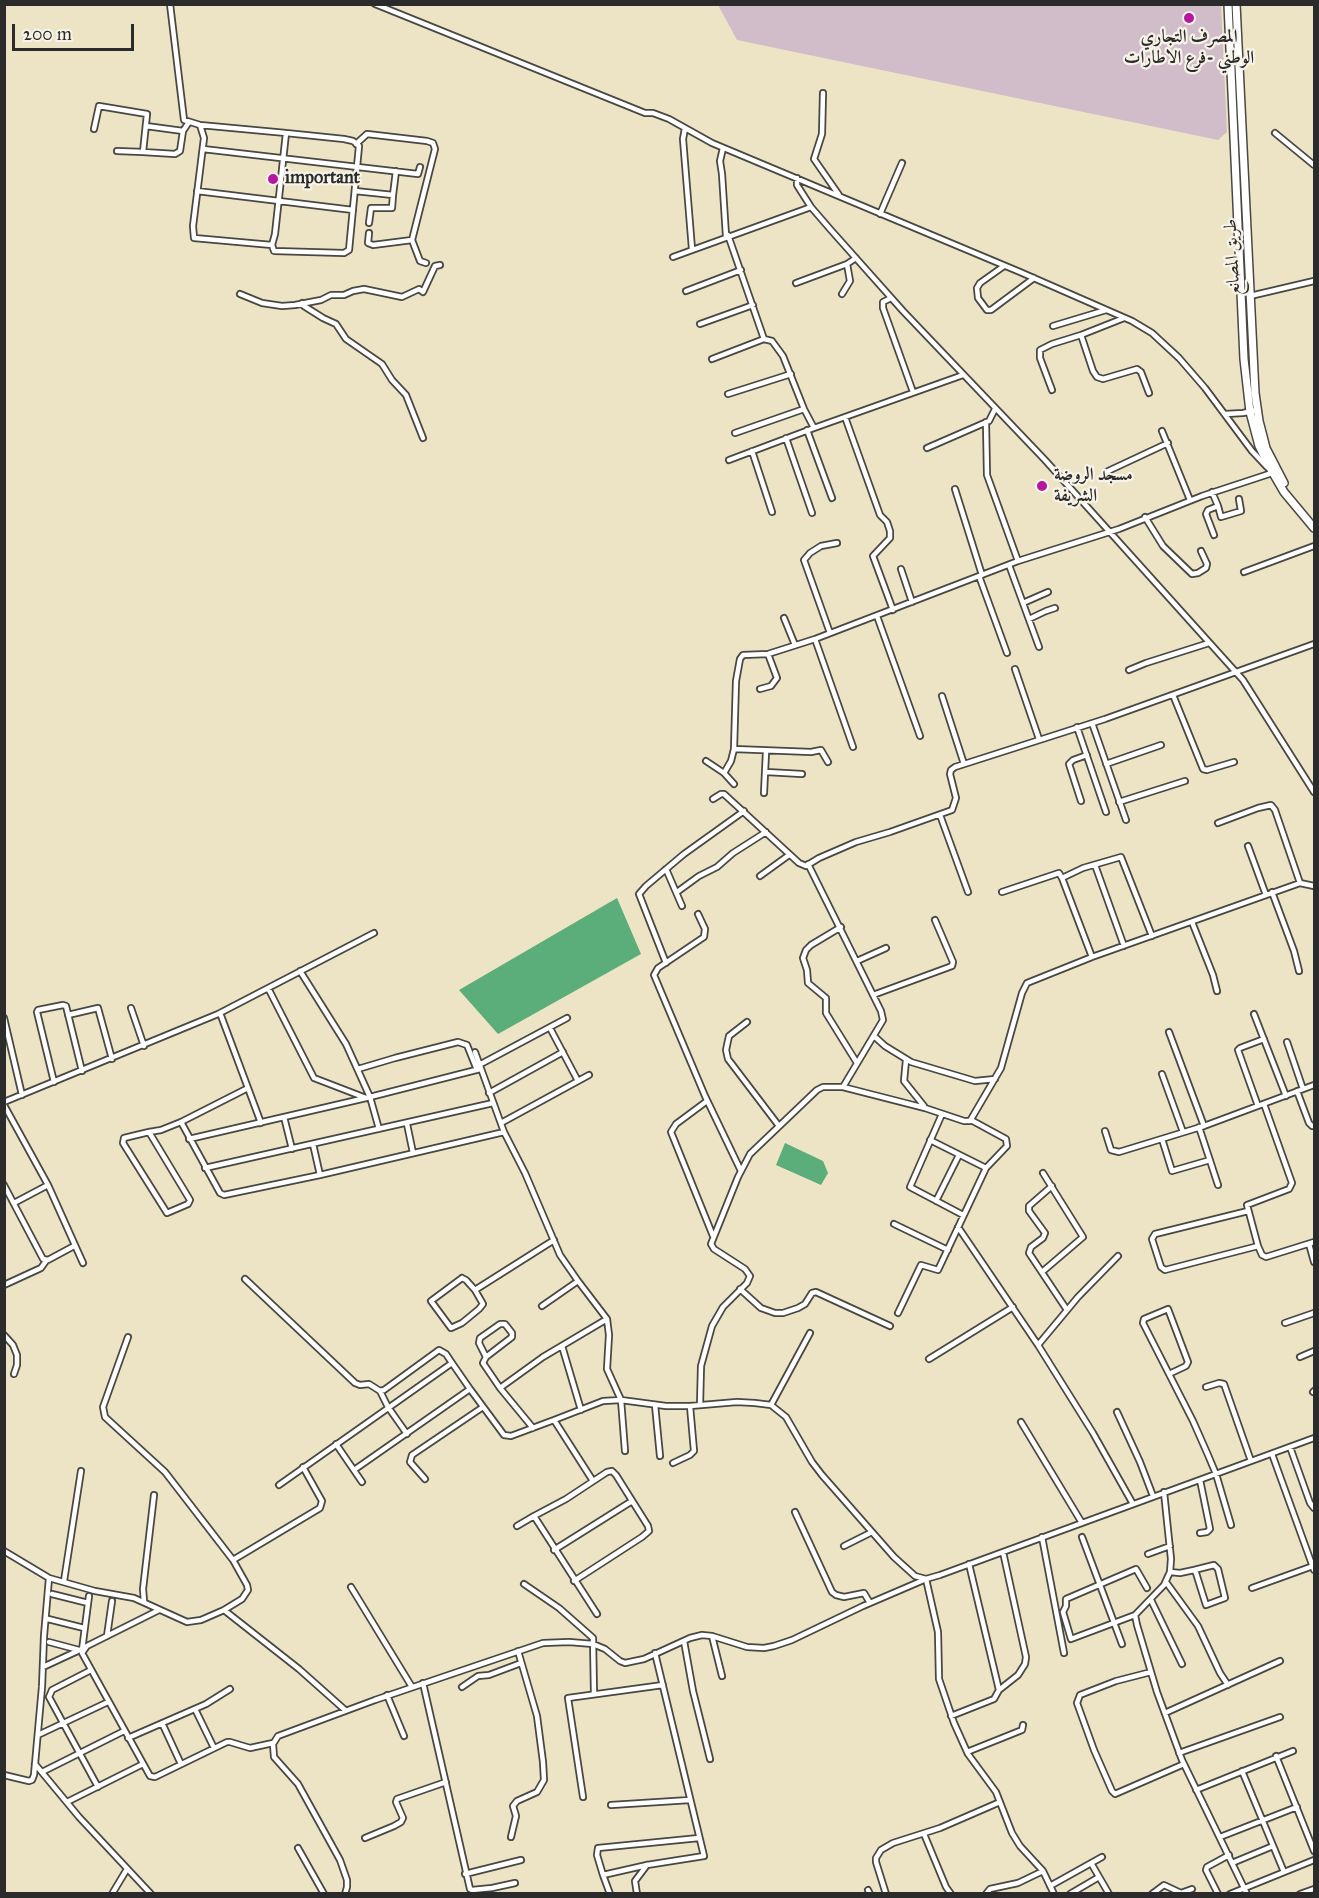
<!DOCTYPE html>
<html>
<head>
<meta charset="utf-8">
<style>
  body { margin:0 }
  #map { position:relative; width:1319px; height:1898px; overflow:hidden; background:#ede4c6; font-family:"IM FELL Great Primer",serif }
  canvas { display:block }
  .frame { position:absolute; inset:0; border:6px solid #2b2b2b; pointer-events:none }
  .scale { position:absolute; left:12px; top:24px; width:122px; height:27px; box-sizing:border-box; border:3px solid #2b2b2b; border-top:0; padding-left:8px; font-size:18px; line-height:21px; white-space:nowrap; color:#2b2b2b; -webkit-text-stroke:4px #f7f3e8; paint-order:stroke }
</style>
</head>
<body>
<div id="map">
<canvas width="1319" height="1898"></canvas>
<div class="frame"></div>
<div class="scale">200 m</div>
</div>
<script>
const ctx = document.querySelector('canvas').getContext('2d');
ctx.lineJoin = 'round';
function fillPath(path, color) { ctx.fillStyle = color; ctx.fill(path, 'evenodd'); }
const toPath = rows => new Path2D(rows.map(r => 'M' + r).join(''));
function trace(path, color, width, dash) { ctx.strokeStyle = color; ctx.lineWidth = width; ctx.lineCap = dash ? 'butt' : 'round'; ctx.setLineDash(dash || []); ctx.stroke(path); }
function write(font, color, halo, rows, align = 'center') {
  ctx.font = font + ' "IM FELL Great Primer",Amiri,serif'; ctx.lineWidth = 4.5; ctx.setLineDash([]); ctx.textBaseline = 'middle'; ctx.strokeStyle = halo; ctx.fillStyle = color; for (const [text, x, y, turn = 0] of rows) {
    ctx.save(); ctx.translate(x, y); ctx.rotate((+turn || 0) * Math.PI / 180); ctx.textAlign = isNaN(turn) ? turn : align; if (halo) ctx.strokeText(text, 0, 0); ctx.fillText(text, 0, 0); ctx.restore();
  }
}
const industrial = toPath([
  [718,5,1221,5,1227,132,1218,140,737,40]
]);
const forest = toPath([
  [617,898,641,954,498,1034,459,990],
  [785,1143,823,1161,828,1173,821,1185,776,1165]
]);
const minor = toPath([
  [170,4,184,120,200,125,286,133,344,139,353,141,359,146,349,250,344,253,274,251,272,245,275,234,286,133],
  [375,4,645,113,653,113,669,119,712,143,1020,272,1132,321,1152,333,1179,358,1205,388,1252,451,1267,467],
  [823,93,822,134,814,159,839,195],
  [200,125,204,138,193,226,194,238,272,245],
  [146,126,183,131],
  [685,128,683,139,692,249],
  [94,129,99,106,147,114,143,152,175,154,180,151,183,131,189,122],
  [1275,133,1314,165],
  [356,144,367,134,427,141,433,143,435,149,412,240,373,245,368,243,369,233],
  [723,148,720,161,722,174,726,236],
  [203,149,418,174,420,167],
  [117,151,143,152],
  [797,178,797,185,811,207,830,229,903,311,1045,460,1243,680,1314,792],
  [197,191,353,210],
  [355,191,393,195,396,171],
  [880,214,902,163],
  [369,223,371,208,392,208,393,195],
  [728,235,764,339],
  [412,240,420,261,426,263],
  [673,257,811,207],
  [1004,266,980,283,977,288,978,298,987,310,991,310,1034,278],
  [796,283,847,264,856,258],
  [686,291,741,270],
  [240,294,262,303,282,306,295,305,321,300,331,295,344,295,353,291,364,289,402,297,419,289,423,292,435,266,440,265],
  [842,294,850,281,847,264],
  [1250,296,1314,281],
  [891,298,883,302,883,308,913,392],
  [302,303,304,306,323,318,336,324,346,339,382,364,392,380,406,395,423,438],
  [700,324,753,305],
  [1053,326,1106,310],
  [1081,335,1093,371,1097,377,1103,379,1137,369,1141,372,1149,393],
  [712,359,764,339,772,341,783,356,804,409,814,428],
  [1052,390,1040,358,1040,350,1052,344,1081,335,1124,318],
  [728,394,791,374],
  [1225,414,1243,413,1257,410],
  [845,417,880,515,887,522,890,531,890,538,873,556,893,610],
  [986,422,987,475,1018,561],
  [807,430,832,498],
  [1162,431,1190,500],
  [735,433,804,409],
  [786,438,812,513],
  [927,448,989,421,995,409],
  [752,451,772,512],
  [729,460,814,428,963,375],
  [1106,472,1168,443],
  [955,489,982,575],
  [1212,492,1218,506,1208,510,1206,514,1214,535],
  [1218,506,1221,517,1241,511,1239,499],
  [1145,517,1163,546,1192,574,1198,573,1206,568,1207,564,1201,551],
  [1009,565,1039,647],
  [901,569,912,602],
  [1244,572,1314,546],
  [979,576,1007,653],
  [1023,603,1048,592],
  [877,616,920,736],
  [784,618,795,645],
  [1029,619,1046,611,1055,608],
  [830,633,804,560,810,553,821,546,837,543],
  [815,639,853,747],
  [1015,669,1039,739],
  [1129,670,1146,663,1209,643],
  [760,689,771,686,777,678,768,654],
  [1173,695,1203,769,1207,770,1234,762],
  [942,696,964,764],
  [1092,723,1126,820],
  [1077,727,1106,812],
  [734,749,811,752,821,750,828,762],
  [706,761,724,773,734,784],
  [1106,764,1161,745],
  [766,772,802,774],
  [724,773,731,761,734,749,736,681,740,659,743,655,768,654,815,639,1018,561,1119,529,1202,496,1272,473],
  [764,793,766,752],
  [713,799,721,794,724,794,799,863,806,866,819,858,856,842,890,832,952,810,956,798,950,774,951,770,955,767,1105,719,1314,644],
  [1081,801,1069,764,1073,760,1087,755],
  [1119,802,1185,781],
  [940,815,968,892],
  [1218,823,1258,808,1271,805,1275,810,1300,883],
  [1248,846,1266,895],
  [1095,865,1124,946],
  [666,869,682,906],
  [760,876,789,855],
  [1062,878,1083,868,1121,857,1152,936],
  [677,892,699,876,717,867,733,853,766,832],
  [1002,892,1059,873,1062,878,1092,957],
  [1272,892,1294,951,1299,971],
  [698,914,705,929,704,937,658,968,654,975,705,1096,741,1171],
  [1192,922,1213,975,1217,991],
  [841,927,811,945,806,950,803,958,807,970,808,983,826,998,826,1013,857,1063],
  [857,961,886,948],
  [666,963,639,894,646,886,684,854,744,811],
  [300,971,346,1044,370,1097,379,1129],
  [268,988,314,1078,366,1098],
  [873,995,952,966,953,962,935,920],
  [131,1008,144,1046],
  [220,1013,248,1088],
  [1254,1014,1286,1096],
  [68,1015,98,1008,112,1059],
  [4,1018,22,1095],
  [747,1022,729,1036,726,1050,728,1059,779,1126],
  [550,1028,578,1081],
  [1169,1032,1204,1126],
  [874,1036,885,1046,911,1062,975,1081,995,1079],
  [1287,1042,1303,1089],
  [475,1052,504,1132,525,1173,560,1255,578,1281,607,1319,609,1335,607,1369,621,1400,666,1406,690,1406,737,1402,755,1403,771,1405,786,1417,812,1462,822,1475,894,1557,915,1576,926,1579,940,1575,1314,1438],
  [906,1060,904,1081,924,1106],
  [479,1065,567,1018],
  [358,1069,395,1058,458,1042,467,1045,477,1070],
  [1162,1074,1183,1132],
  [54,1082,37,1012,38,1010,63,1005,66,1006,82,1071],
  [843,1087,925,1108,964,1121,970,1121,1001,1068,1022,993,1027,983,1092,957,1300,883,1314,886],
  [1297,1091,1309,1123,1312,1126,1314,1126],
  [489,1093,563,1052],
  [707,1101,676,1124,671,1132,713,1236],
  [4,1102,218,1014,374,933],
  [1264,1104,1292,1183,1289,1189,1247,1205,1258,1246,1262,1255,1266,1257,1314,1242],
  [4,1105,48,1185,83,1263],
  [1258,1106,1238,1050,1240,1048,1264,1039],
  [942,1114,910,1187,963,1215],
  [284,1117,292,1149],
  [181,1122,220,1193,224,1195,320,1175,504,1132],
  [501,1123,589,1075],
  [407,1124,413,1153],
  [1199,1127,1218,1185],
  [1105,1131,1111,1150,1119,1152,1204,1126,1314,1085],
  [149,1132,190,1200,188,1204,167,1213,123,1143,124,1138,149,1132,161,1130,181,1122,248,1088,261,1123],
  [189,1139,366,1098,480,1069],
  [1162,1139,1172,1171,1210,1160],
  [930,1140,986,1168],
  [313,1144,320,1175],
  [205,1168,493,1103],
  [4,1185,43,1259,48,1260,74,1246],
  [1052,1186,1029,1206,1029,1211,1045,1233,1043,1238,1031,1247,1029,1253,1067,1310],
  [936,1201,959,1155],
  [14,1203,48,1185],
  [1248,1211,1155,1234,1152,1239,1161,1267,1165,1270,1258,1246],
  [894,1224,948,1250],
  [958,1227,1038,1345,1093,1433,1133,1504],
  [1309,1244,1314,1262],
  [1042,1272,1083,1237,1043,1173],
  [462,1278,466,1280,475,1290,483,1304,479,1309,462,1323,451,1328,431,1301,462,1278],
  [245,1279,355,1383,360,1385,369,1384,380,1391,384,1390,439,1350,446,1354,452,1363],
  [4,1285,41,1268,46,1261],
  [740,1289,761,1308,775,1313,783,1313,798,1308,805,1304,812,1293,816,1292,890,1326],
  [475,1290,554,1240],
  [542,1306,578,1281],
  [898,1313,921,1265,938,1270,986,1168,1007,1146,1006,1139,971,1120],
  [1285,1323,1314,1313],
  [4,1335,13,1345,17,1355,17,1365,14,1374],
  [1038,1345,1078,1297,1118,1256],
  [562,1346,581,1410],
  [486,1357,479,1343,480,1338,500,1324,505,1324,512,1333,512,1337,486,1357,483,1363,500,1388],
  [1300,1357,1314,1351],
  [929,1359,1013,1307],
  [1169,1374,1186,1366,1188,1362,1168,1309,1144,1319,1143,1323,1193,1421,1208,1455,1216,1474,1231,1525],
  [1206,1387,1219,1383,1224,1384,1251,1461],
  [470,1389,504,1435,511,1436,554,1420,593,1481],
  [380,1391,388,1407,407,1434],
  [1313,1392,1314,1391],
  [655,1405,660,1456],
  [700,1405,701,1366,712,1326,723,1307,747,1283,750,1276,745,1269,714,1249,711,1244,738,1177,750,1154,817,1090,823,1087,843,1087,883,1020,881,1011,808,864],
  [771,1405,810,1333],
  [1117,1412,1140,1462,1153,1496],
  [554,1420,603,1401,621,1400,625,1451],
  [1021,1422,1082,1523],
  [533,1428,500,1388,543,1357,607,1319],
  [336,1444,362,1482],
  [1290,1447,1310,1503,1314,1508],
  [1272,1454,1314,1570],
  [673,1463,690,1455,694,1451,690,1406],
  [425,1479,410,1462,412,1455,483,1407],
  [279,1485,452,1363,470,1389,354,1470],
  [1164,1492,1171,1559,1170,1572,1164,1585,1135,1615,1137,1625,1157,1692,1182,1760,1247,1894],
  [795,1512,832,1592,836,1595,844,1597,864,1593,870,1603],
  [534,1516,566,1499,607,1472,612,1471,616,1475,648,1526,649,1531,642,1537,574,1581],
  [517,1526,534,1516,597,1614],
  [1200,1533,1207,1532,1210,1529,1200,1480],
  [1042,1537,1064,1653],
  [1082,1537,1122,1644],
  [844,1546,872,1532],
  [554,1550,632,1501],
  [4,1551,49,1578],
  [1148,1554,1170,1546],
  [233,1560,320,1508,322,1501,303,1467],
  [1170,1572,1180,1573,1194,1570,1214,1565,1218,1569,1225,1598,1206,1605,1196,1573,1194,1570],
  [64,1581,81,1471],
  [1166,1582,1198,1626,1220,1673,1228,1685],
  [524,1584,559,1608,593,1638,594,1694],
  [351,1587,412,1687],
  [1252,1588,1313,1566],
  [52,1594,88,1603],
  [1151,1600,1182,1664],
  [144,1601,143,1589,154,1495],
  [159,1610,87,1646,82,1653,150,1776,155,1777,227,1742,230,1742,250,1748,273,1743],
  [224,1610,299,1669,345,1710],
  [1135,1615,1071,1639,1063,1612,1066,1606,1066,1599,1136,1569,1147,1588],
  [48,1619,84,1628],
  [107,1636,112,1601],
  [712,1636,722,1676],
  [684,1641,693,1691,710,1759],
  [49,1642,79,1650],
  [82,1650,89,1596],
  [43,1667,84,1648],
  [91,1670,52,1690,49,1697,98,1787],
  [1151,1672,1116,1681,1080,1695,1077,1703,1094,1750,1112,1791,1115,1794,1184,1764],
  [423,1683,470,1889,472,1890,492,1888,515,1883],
  [462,1687,478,1676,489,1675,521,1663],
  [999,1690,1018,1675,1025,1664,1026,1657,1003,1552],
  [387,1695,404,1736],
  [195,1709,214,1748],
  [1165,1713,1280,1661],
  [951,1716,994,1699,999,1690,969,1564],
  [162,1723,181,1764],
  [38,1735,108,1702],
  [128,1738,206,1704,230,1689],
  [967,1752,1022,1730,1023,1725],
  [1179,1753,1280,1717],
  [1276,1756,1314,1851],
  [35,1764,79,1817,151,1894],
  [1242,1771,1284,1872],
  [42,1772,124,1731],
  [4,1775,29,1781,32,1780,34,1775,42,1687,44,1636,49,1578,95,1591,134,1598,187,1622,201,1620,224,1610,242,1599,248,1590,247,1585,233,1560,165,1472,105,1417,103,1407,128,1337],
  [1196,1790,1293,1751],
  [583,1797,568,1698,663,1685],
  [67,1802,143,1764],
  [611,1805,690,1800],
  [924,1834,946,1887,951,1894],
  [511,1837,516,1816,513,1806,517,1801,537,1792,544,1780,543,1762,537,1716,518,1651],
  [1220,1837,1297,1807],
  [365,1838,394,1826,401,1822,403,1818,396,1802,397,1799,446,1782],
  [298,1848,324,1894],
  [1091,1863,1109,1894],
  [1232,1863,1273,1846],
  [465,1874,521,1860],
  [603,1875,597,1855,598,1848,699,1838],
  [1050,1886,1102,1857],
  [868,1890,870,1894],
  [112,1894,127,1869],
  [345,1894,347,1887,347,1880,340,1860,298,1784,274,1757,273,1744,278,1736,375,1700,543,1643,569,1642,593,1644,605,1649,620,1661,625,1663,644,1659,690,1638,702,1635,712,1636,747,1647,764,1648,774,1646,792,1640,863,1606,926,1579,938,1632,939,1679,954,1723,968,1754,996,1792,1012,1833,1020,1846,1043,1871,1054,1894],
  [610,1894,603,1875,647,1865,704,1856,655,1653],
  [637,1894,635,1881,647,1865],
  [886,1894,876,1862,876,1858,881,1850,893,1843,940,1828,1000,1802],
  [986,1894,990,1889,1018,1883,1043,1871],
  [1070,1894,1099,1877],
  [1152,1894,1164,1885,1181,1893,1192,1889],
  [1218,1894,1206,1870,1207,1867,1229,1855],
  [1230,1894,1314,1860],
  [1300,1894,1314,1889]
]);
const primary = toPath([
  [1228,4,1244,359,1250,412,1259,446,1270,468,1284,492,1314,528],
  [1236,4,1255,393,1259,421,1266,448,1284,483]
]);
const markers = [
  [1189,18,6,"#b5179e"],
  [273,179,6,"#b5179e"],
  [1042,486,6,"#b5179e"]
];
const poiNames = [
  ["المصرف التجاري",1189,38,"center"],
  ["الوطني -فرع الاطارات",1189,59,"center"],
  ["important",285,179],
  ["مسجد الروضة",1054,476],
  ["الشريفة",1054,497]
];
const streetNames = [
  ["طريق المصانع",1233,257,-93]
];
fillPath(industrial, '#d1bdc9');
fillPath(forest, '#5bad7a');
trace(minor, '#484742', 8);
trace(primary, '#484742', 10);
trace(minor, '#fff', 4.5);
trace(primary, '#fff', 7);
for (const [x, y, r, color] of markers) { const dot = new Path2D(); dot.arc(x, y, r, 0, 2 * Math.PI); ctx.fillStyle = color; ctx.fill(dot); trace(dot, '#f7f3e8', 2); }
write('bold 18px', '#2b2b2b', '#f7f3e8', poiNames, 'left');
write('18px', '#2b2b2b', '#f7f3e8', streetNames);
</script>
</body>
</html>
